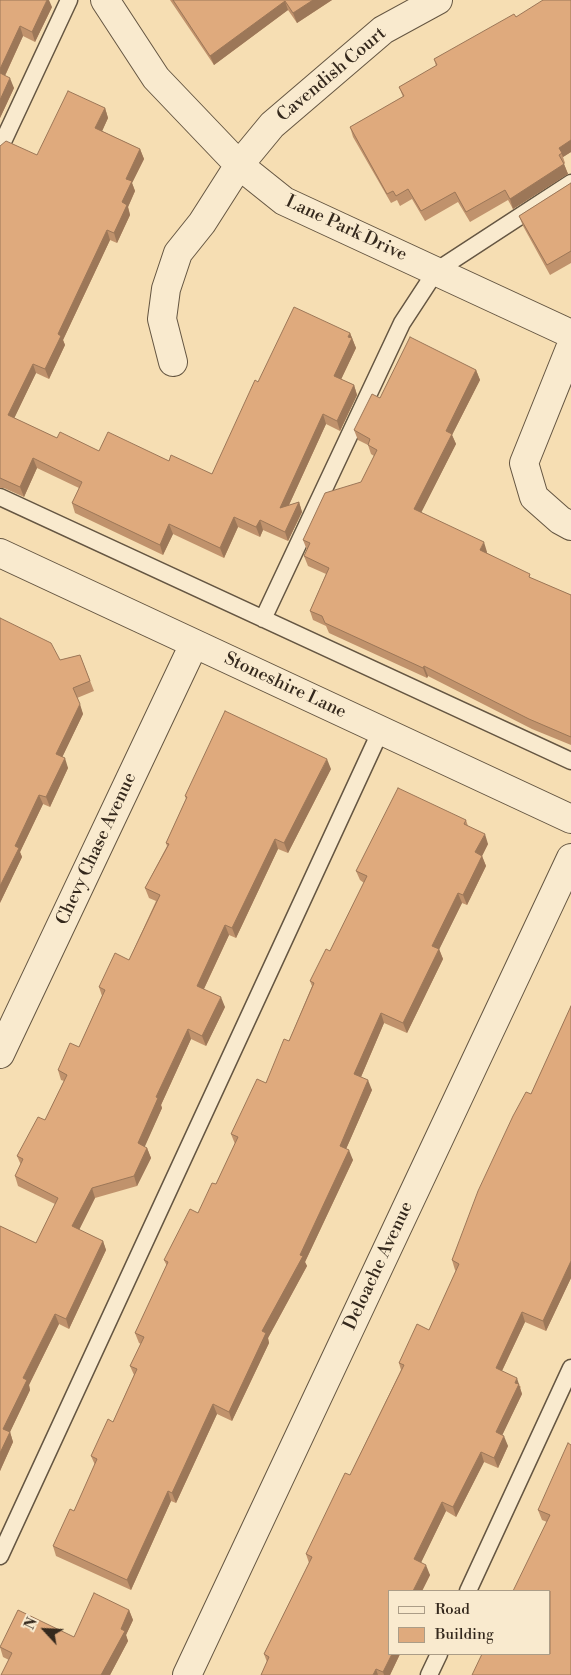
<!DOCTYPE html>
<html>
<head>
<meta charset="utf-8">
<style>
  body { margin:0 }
  #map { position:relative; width:571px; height:1675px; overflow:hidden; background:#f6deb3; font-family:"Libre Bodoni",serif }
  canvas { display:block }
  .legend { position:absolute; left:388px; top:1590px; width:162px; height:65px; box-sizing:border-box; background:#f9eace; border:1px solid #ab9d87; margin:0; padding:6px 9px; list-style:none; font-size:15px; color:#35291d }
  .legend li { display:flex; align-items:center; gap:10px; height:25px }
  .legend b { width:25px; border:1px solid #ab9d87 }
  .north { position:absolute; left:20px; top:1605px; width:50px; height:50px; -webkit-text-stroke:4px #f9eace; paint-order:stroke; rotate:295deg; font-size:14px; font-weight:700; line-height:20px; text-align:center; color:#35291d }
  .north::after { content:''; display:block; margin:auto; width:18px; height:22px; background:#35291d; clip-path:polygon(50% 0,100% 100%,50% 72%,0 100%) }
</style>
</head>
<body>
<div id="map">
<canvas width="571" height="1675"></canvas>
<ul class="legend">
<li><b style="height:6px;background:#f9eace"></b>Road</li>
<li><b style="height:14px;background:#dfaa7d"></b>Building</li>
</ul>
<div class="north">N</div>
</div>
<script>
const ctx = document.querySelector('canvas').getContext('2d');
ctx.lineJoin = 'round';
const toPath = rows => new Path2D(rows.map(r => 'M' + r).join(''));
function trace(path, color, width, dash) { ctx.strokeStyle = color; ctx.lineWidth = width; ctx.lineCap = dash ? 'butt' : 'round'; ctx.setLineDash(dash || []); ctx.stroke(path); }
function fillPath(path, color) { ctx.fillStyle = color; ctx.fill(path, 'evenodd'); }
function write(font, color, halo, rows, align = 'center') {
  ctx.font = font + ' "Libre Bodoni",serif'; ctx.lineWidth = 4; ctx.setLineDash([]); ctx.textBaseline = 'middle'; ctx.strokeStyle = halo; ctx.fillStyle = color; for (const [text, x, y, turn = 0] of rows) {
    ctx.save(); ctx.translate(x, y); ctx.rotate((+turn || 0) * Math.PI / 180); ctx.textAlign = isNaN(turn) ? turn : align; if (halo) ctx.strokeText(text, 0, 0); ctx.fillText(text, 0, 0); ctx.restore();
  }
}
const lane = toPath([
  [0,148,69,0],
  [0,497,571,761],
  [263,619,402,323,436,271,571,183],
  [0,1556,381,730],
  [468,1591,571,1368],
  [429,1675,439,1654]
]);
const street = toPath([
  [105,0,156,78,239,165,284,201,571,334],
  [571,346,524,463,534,497,560,520,571,526],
  [173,362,162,319,166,289,178,253,202,223,239,165,272,125,383,30,438,0],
  [0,553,571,819],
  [0,1054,194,644],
  [187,1675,571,858]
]);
const wall = toPath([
  [0,0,52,7,35,42,23,36,5,76,14,88,0,118],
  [170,0,332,0,297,23,288,10,214,65],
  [571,0,571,152,563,157,565,163,564,164,568,174,513,209,508,200,470,222,458,202,425,221,412,199,400,206,397,200,391,203,353,137,350,127,403,97,399,87,436,66,434,59,516,17],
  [105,108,108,118,102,131,140,149,144,159,132,183,135,191,128,207,130,215,117,243,110,240,63,340,65,345,49,379,36,373,14,418,57,438,99,451,169,461,212,474,258,382,350,333,356,348,341,379,354,385,357,395,340,431,326,424,289,505,299,502,302,512,288,541,263,530,260,537,238,527,224,558,173,534,163,555,75,513,72,503,79,488,37,468,24,497,4,488,0,488,0,146,37,155],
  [571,183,571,263,550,275,523,226,519,216],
  [476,370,480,380,452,435,456,444,421,512,487,552,487,553,531,578,571,595,571,745,532,729,428,676,427,678,329,633,326,626,313,620,310,611,326,574,308,566,304,556,307,550,303,540,361,482,374,456,371,454,368,445,358,440,354,430,380,398],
  [80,655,94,691,77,698,83,714,62,757,68,768,50,807,43,804,20,852,22,857,0,903,60,660],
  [331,769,288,853,278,849,236,938,229,935,204,989,225,1007,206,1046,191,1039,161,1105,162,1108,144,1147,147,1148,151,1158,137,1186,95,1198,79,1230,103,1241,106,1250,69,1329,59,1324,29,1385,30,1390,10,1432,13,1442,0,1471,0,1226,36,1243,55,1204,18,1186,15,1176,21,1165,17,1156,45,1120,64,1081,61,1080,58,1070,79,1047,102,996,99,987,129,960,156,901,149,898,145,888,167,846,166,843,186,799,185,796],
  [466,820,468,826,488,844,482,856,486,866,467,905,462,903,439,949,443,959,407,1033,384,1023,361,1077,372,1090,346,1149,353,1160,305,1262,307,1266,268,1338,269,1343,232,1421,217,1414,176,1503,171,1501,131,1590,56,1556,53,1546,74,1511,95,1465,91,1456,113,1422,134,1375,130,1366,141,1344,139,1343,135,1333,167,1266,164,1260,198,1213,216,1184,235,1144,231,1134,266,1083,289,1041,312,986,310,981,330,951,364,883,360,880,356,871],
  [571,1006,571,1278,546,1331,525,1322,502,1371,521,1387,520,1388,522,1394,502,1435,508,1446,498,1468,484,1462,456,1517,446,1511,421,1562,430,1575,422,1591,390,1591,400,1654,390,1675,261,1675,267,1662,264,1654,309,1563,306,1554,350,1475,401,1370,399,1363,429,1330,456,1271,455,1270,452,1260,531,1094],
  [571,1445,571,1675,547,1522,542,1520,538,1510],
  [129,1610,133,1620,126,1635,128,1641,110,1675,1,1675,9,1660,3,1657,0,1647,74,1637]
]);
const shadedWall = toPath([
  [47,0,49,0,52,7,35,42,32,32],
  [313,0,332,0,297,23,293,13],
  [285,1,288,10,214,65,210,56],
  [20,26,23,36,2,82,0,77,0,69],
  [10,78,14,88,0,118,0,100],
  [105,108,108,118,99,138,95,128],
  [571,140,571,152,563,157,559,148],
  [140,149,144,159,132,183,135,191,128,207,130,215,117,243,114,233,126,179],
  [564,164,568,174,513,209,510,199],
  [107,230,110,240,63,340,65,345,49,379,45,369,58,334],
  [350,333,356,348,338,386,334,376],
  [33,364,36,373,11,425,8,415],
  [476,370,480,380,452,435,456,444,418,519,414,509,446,431],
  [354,385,357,395,340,431,337,421],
  [323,414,326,424,283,518,280,508],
  [33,458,37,468,24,497,20,487],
  [299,502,302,512,288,541,285,532],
  [234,517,238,527,224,558,220,548],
  [260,520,263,530,260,537,256,527],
  [169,524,173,534,163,555,160,545],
  [484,542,487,552,483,560,480,550],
  [424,666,428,676,427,678,423,668],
  [80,704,83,714,59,764,56,754],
  [65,758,68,768,50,807,46,797],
  [327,759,331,769,288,853,284,843],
  [39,795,43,804,20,852,22,857,0,903,0,886,15,846],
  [485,834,488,844,479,862,475,852],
  [275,839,278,849,236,938,232,928],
  [482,856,486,866,467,905,463,895],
  [458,893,462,903,436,956,432,946],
  [225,925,229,935,201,995,197,986],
  [439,949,443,959,407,1033,403,1023],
  [221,997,225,1007,206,1046,202,1036],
  [381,1013,384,1023,358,1084,354,1074],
  [188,1029,191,1039,161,1105,162,1108,142,1153,138,1143,156,1097],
  [368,1080,372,1090,343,1156,340,1146],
  [147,1148,151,1158,137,1186,134,1176],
  [349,1150,353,1160,305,1262,307,1266,268,1338,269,1343,232,1421,229,1412,262,1331,300,1255],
  [92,1188,95,1198,76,1236,72,1226],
  [103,1241,106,1250,69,1329,66,1319],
  [571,1261,571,1278,546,1331,543,1321],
  [522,1312,525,1322,499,1377,496,1368],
  [55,1314,59,1324,29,1385,30,1390,10,1432,13,1442,0,1471,0,1453,3,1429,23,1378],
  [517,1378,522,1394,499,1442,496,1432],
  [213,1404,217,1414,176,1503,172,1493],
  [504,1436,508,1446,498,1468,494,1458],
  [481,1452,484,1462,456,1517,453,1507],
  [168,1491,171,1501,131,1590,127,1580],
  [442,1502,446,1511,418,1569,414,1559],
  [426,1565,430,1575,422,1591,413,1591],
  [129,1610,133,1620,126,1635,128,1641,110,1675,101,1675],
  [392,1654,400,1654,390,1675,384,1675,383,1672],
  [376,1669,378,1675,373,1675]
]);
const building = toPath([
  [0,0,47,0,32,32,20,26,0,69,0,0],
  [173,0,313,0,293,13,285,1,210,56,173,0],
  [543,0,571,0,571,140,559,148,562,153,559,155,564,164,510,199,505,190,466,212,455,192,421,211,408,189,396,196,393,191,387,194,350,127,404,96,399,87,437,65,434,59,514,14,516,17,543,0],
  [0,73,10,78,0,100,0,73],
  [68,91,105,108,95,128,140,149,126,179,132,181,122,202,127,205,114,233,107,230,58,334,61,336,45,369,33,364,8,415,57,438,60,432,99,451,108,432,169,461,171,455,212,474,255,380,258,382,294,307,350,333,348,337,352,338,334,376,354,385,337,421,323,414,280,508,299,502,285,532,260,520,256,527,234,517,220,548,169,524,160,545,72,503,82,482,33,458,20,487,0,478,0,146,6,141,37,155,68,91],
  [571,183,571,251,547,265,519,216,571,183],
  [410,337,476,370,446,431,452,434,414,509,484,542,480,550,530,574,529,577,571,595,571,737,529,719,424,666,423,668,325,623,322,616,310,611,329,568,304,556,310,543,303,540,325,493,361,482,377,450,368,445,370,439,354,430,372,394,380,398,410,337],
  [0,618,51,643,60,660,80,655,90,681,73,688,80,704,56,754,65,758,46,797,39,795,15,846,19,848,0,886,0,618],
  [225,711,327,759,284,843,275,839,232,928,225,925,197,986,221,997,202,1036,188,1029,156,1097,158,1098,138,1143,147,1148,134,1176,92,1188,72,1226,103,1241,66,1319,55,1314,23,1378,27,1380,3,1429,10,1432,0,1453,0,1226,36,1243,58,1198,15,1176,23,1159,17,1156,38,1117,45,1120,67,1075,58,1070,70,1043,79,1047,105,990,99,987,115,953,129,960,160,895,145,888,169,844,166,843,187,797,185,796,225,711],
  [398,788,466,820,464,824,485,834,475,852,482,856,463,895,458,893,432,946,439,949,403,1023,381,1013,354,1074,368,1080,340,1146,349,1150,300,1255,303,1256,262,1331,266,1333,229,1412,213,1404,172,1493,168,1491,127,1580,53,1546,70,1509,74,1511,97,1459,91,1456,108,1419,113,1422,137,1369,130,1366,144,1337,135,1333,168,1262,164,1260,190,1209,198,1213,212,1183,216,1184,238,1137,231,1134,257,1079,266,1083,284,1039,289,1041,314,983,310,981,326,949,330,951,367,876,356,871,398,788],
  [571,1006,571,1261,543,1321,522,1312,496,1368,517,1378,515,1383,519,1384,496,1432,504,1436,494,1458,481,1452,453,1507,442,1502,414,1559,426,1565,413,1591,390,1591,390,1654,392,1654,383,1672,376,1669,373,1675,261,1675,269,1657,264,1654,312,1557,306,1554,345,1473,350,1475,404,1365,399,1363,417,1324,429,1330,459,1264,452,1260,478,1191,513,1116,526,1092,531,1094,571,1006],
  [568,1443,571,1445,571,1675,472,1675,482,1654,550,1654,550,1591,513,1591,550,1515,538,1510,568,1443],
  [94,1593,129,1610,121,1629,125,1631,101,1675,1,1675,12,1653,0,1647,18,1610,74,1637,94,1593]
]);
const streetNames = [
  ["Cavendish Court",332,75,-40],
  ["Lane Park Drive",346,229,25],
  ["Stoneshire Lane",285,686,25],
  ["Chevy Chase Avenue",97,849,-65],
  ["Deloache Avenue",379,1266,-65]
];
trace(lane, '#655642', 19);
trace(street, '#655642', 30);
trace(lane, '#f9eace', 16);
trace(street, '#f9eace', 28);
fillPath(wall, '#c0926c');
fillPath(shadedWall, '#9c7758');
fillPath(building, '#dfaa7d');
trace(building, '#9c7758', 1);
write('18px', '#35291d', '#f9eace', streetNames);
</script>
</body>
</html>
